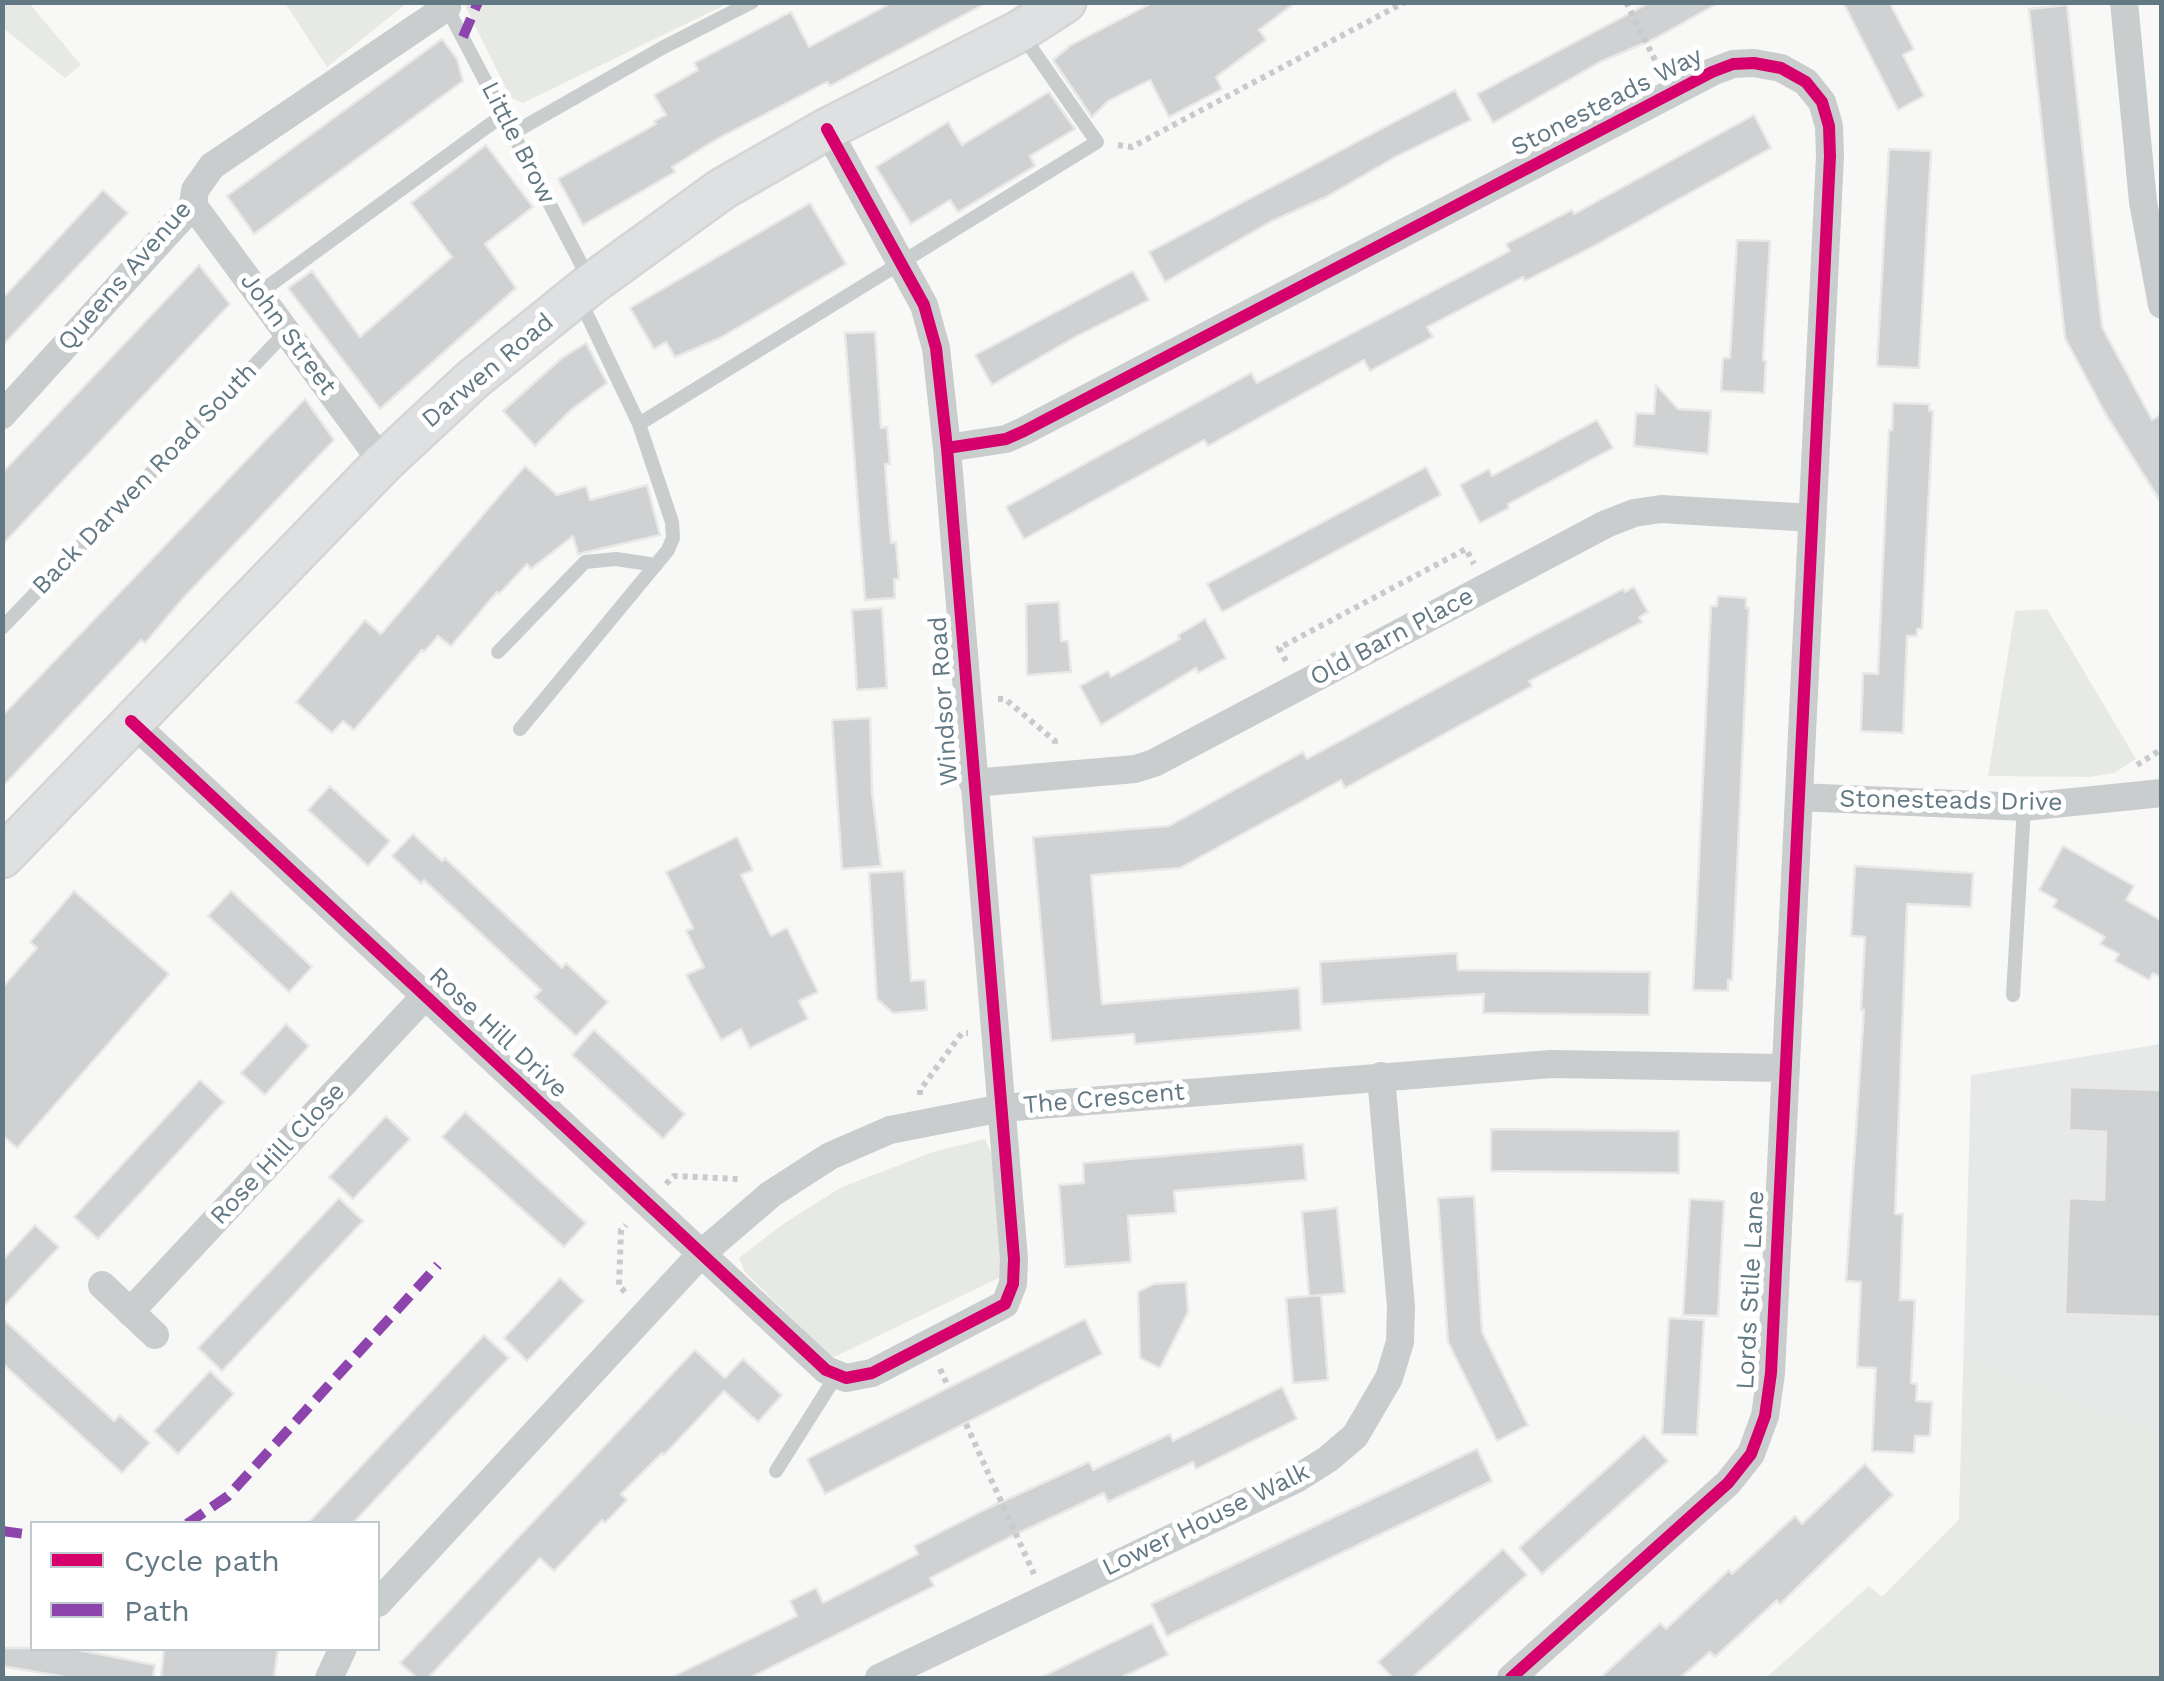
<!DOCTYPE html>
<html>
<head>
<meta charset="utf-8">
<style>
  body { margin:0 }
  #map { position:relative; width:2164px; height:1681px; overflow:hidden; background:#f8f8f7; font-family:"Work Sans",sans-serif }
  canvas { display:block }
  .frame { position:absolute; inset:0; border:5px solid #627883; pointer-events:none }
  .legend { position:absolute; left:30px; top:1521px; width:350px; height:130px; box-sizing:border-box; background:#fff; border:2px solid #c0c9cd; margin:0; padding:12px 18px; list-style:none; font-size:30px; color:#627883 }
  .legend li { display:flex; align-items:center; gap:20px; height:50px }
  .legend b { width:50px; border:2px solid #c0c9cd }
</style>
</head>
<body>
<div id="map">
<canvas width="2164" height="1681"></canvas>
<div class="frame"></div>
<ul class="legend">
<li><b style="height:12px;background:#d6006c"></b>Cycle path</li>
<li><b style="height:12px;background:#8e44ad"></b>Path</li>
</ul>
</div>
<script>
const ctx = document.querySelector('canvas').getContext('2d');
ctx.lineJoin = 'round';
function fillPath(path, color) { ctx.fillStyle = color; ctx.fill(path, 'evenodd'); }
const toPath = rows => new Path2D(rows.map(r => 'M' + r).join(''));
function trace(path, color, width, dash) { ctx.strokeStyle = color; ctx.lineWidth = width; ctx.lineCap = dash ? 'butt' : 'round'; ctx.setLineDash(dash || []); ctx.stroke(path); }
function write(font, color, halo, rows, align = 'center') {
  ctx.font = font + ' "Work Sans",sans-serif'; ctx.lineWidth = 10; ctx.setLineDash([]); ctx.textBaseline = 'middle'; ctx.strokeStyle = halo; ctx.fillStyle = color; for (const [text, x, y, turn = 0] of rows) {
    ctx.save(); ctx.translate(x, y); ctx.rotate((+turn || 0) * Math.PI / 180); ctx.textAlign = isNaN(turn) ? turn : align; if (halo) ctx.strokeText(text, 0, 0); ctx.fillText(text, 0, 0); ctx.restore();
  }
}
const built = toPath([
  [2161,1044,2161,1678,1766,1678,1869,1586,1882,1597,1959,1520,1971,1075]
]);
const green = toPath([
  [2,3,29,3,81,65,65,78,3,28],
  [285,3,407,3,327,67],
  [464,3,729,3,523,103,510,97],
  [2047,609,2136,759,2114,773,2089,777,1988,776,2015,611],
  [985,1139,993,1158,1003,1276,832,1358,745,1272,739,1258,783,1224,840,1188,933,1152],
  [1964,1359,2161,1435,2161,1678,1766,1678,1869,1586,1882,1597,1959,1520]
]);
const building = toPath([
  [893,2,988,2,830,86,827,82,717,139,672,167,675,172,583,225,558,179,656,124,654,121,666,115,654,95,698,70,694,63,791,12,809,47,893,2],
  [1154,2,1296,2,1259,30,1266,40,1216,77,1222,89,1169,117,1150,80,1108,101,1092,117,1053,60,1071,45,1154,2],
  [1651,2,1720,2,1654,39,1600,62,1493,123,1477,94,1651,2],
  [1843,2,1889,2,1914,49,1903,55,1924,96,1898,110,1843,2],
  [2067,5,2102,327,2152,420,2162,414,2162,504,2105,413,2065,338,2029,9,2067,5],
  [442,39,457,59,463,81,254,234,227,196,442,39],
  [1455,90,1471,120,1397,156,1326,197,1272,221,1165,282,1149,252,1455,90],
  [1049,92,1075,129,1030,156,1035,166,958,212,950,200,911,224,876,167,948,122,962,145,1049,92],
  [1754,115,1771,148,1592,247,1525,281,1523,277,1427,327,1433,337,1370,371,1364,360,1208,446,1204,440,1024,539,1006,507,1251,373,1257,383,1510,251,1506,244,1572,210,1574,214,1754,115],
  [486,145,533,207,485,244,516,288,380,409,288,288,312,271,360,337,452,257,411,203,486,145],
  [1889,149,1931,151,1919,368,1877,366,1889,149],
  [103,190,128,213,2,346,2,299,103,190],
  [810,203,846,264,720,338,675,357,666,342,654,349,630,308,810,203],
  [1737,240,1770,241,1763,360,1766,361,1764,393,1721,391,1723,358,1730,358,1737,240],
  [199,265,230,304,2,545,2,473,199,265],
  [1133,271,1149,300,1075,337,992,385,975,355,1133,271],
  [875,332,881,428,887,427,890,464,885,464,891,543,896,542,899,579,894,579,895,598,865,600,845,333,875,332],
  [586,343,607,383,571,410,535,446,503,411,562,358,586,343],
  [1656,385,1678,409,1711,411,1708,454,1634,446,1636,413,1654,414,1656,385],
  [305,399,334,440,184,597,145,643,141,640,2,787,2,716,305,399],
  [1893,403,1929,404,1929,411,1933,411,1922,629,1917,629,1917,636,1907,636,1903,733,1861,731,1863,673,1878,674,1889,430,1892,430,1893,403],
  [1597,420,1613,448,1508,504,1509,508,1480,523,1460,485,1489,469,1492,476,1597,420],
  [525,466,557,495,586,486,590,500,647,485,660,535,578,554,573,536,531,569,527,564,499,594,497,592,451,646,438,636,424,652,422,650,354,730,343,721,332,733,296,702,365,620,381,634,525,466],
  [1426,467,1441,495,1222,612,1207,584,1426,467],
  [1634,587,1648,612,1639,617,1642,622,1529,681,1532,686,1345,788,1341,780,1180,868,1091,875,1102,1004,1299,988,1301,1030,1135,1044,1134,1034,1051,1041,1033,837,1169,826,1303,752,1307,759,1535,635,1623,589,1625,592,1634,587],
  [1718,596,1746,598,1746,608,1749,608,1732,980,1728,980,1728,991,1693,990,1711,606,1717,606,1718,596],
  [1059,602,1061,641,1068,641,1071,672,1027,675,1026,604,1059,602],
  [882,608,887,688,857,690,852,610,882,608],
  [1205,619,1226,658,1198,673,1196,668,1101,725,1080,686,1108,671,1111,677,1180,639,1178,635,1205,619],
  [870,718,872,792,881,866,842,869,832,720,870,718],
  [330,786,390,841,368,866,308,810,330,786],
  [413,834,442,861,445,858,562,968,566,963,608,1002,576,1036,534,997,541,990,424,880,421,884,392,856,413,834],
  [737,837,753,870,741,875,771,936,787,928,818,992,799,1001,808,1019,750,1048,741,1029,721,1040,686,975,704,967,686,931,693,928,666,872,737,837],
  [2063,846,2134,886,2126,900,2162,921,2162,978,2153,973,2149,980,2115,961,2119,954,2100,944,2105,937,2053,907,2057,900,2039,890,2063,846],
  [1855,866,1973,873,1971,907,1907,904,1895,1214,1903,1214,1900,1300,1915,1300,1911,1383,1917,1384,1916,1401,1932,1402,1930,1436,1915,1436,1914,1453,1872,1451,1876,1368,1857,1367,1861,1282,1846,1281,1864,1010,1861,1010,1865,937,1851,936,1855,866],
  [904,871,911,981,925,980,927,1010,893,1013,877,999,869,873,904,871],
  [74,891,169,974,17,1148,2,1135,2,988,37,948,30,942,74,891],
  [231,891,312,967,289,992,208,916,231,891],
  [1457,953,1458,970,1650,972,1649,1015,1483,1013,1484,994,1322,1004,1320,962,1457,953],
  [286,1024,309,1046,265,1095,241,1073,286,1024],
  [594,1030,685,1114,663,1139,572,1055,594,1030],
  [200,1080,224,1102,98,1239,74,1217,200,1080],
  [2070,1087,2162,1090,2162,1317,2065,1314,2069,1198,2104,1200,2106,1132,2069,1130,2070,1087],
  [465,1112,586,1223,564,1247,442,1137,465,1112],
  [386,1116,410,1139,353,1199,329,1177,386,1116],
  [1491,1129,1679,1131,1679,1173,1491,1171,1491,1129],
  [1303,1144,1306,1180,1174,1191,1176,1213,1128,1216,1131,1262,1065,1267,1059,1185,1084,1183,1083,1163,1303,1144],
  [1474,1196,1482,1332,1528,1425,1497,1441,1448,1342,1438,1198,1474,1196],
  [339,1198,363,1221,222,1371,198,1348,339,1198],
  [1690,1199,1724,1201,1718,1316,1683,1315,1690,1199],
  [1337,1208,1345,1293,1309,1296,1302,1212,1337,1208],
  [35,1225,59,1247,2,1308,2,1261,35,1225],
  [560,1278,584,1301,527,1361,504,1338,560,1278],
  [1186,1282,1188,1312,1160,1368,1140,1358,1138,1292,1154,1284,1186,1282],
  [1321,1295,1328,1380,1293,1383,1286,1298,1321,1295],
  [2,1318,114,1421,120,1415,150,1443,122,1473,2,1363,2,1318],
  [1669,1318,1704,1320,1697,1435,1662,1434,1669,1318],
  [1085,1319,1102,1354,825,1494,807,1459,1085,1319],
  [484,1335,509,1358,480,1388,352,1524,307,1524,484,1335],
  [695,1350,725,1378,743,1359,782,1395,758,1422,724,1391,664,1455,662,1453,621,1494,627,1500,605,1523,602,1520,554,1571,540,1558,428,1678,417,1678,400,1663,695,1350],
  [210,1371,234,1394,178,1454,154,1431,210,1371],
  [1282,1387,1297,1419,1196,1469,1193,1462,1108,1502,1104,1493,1008,1538,930,1578,934,1586,749,1678,670,1678,797,1616,790,1601,816,1588,823,1603,918,1554,914,1546,986,1509,1089,1462,1093,1470,1170,1434,1173,1441,1282,1387],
  [1644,1435,1668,1461,1542,1574,1519,1548,1644,1435],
  [1477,1449,1492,1481,1167,1636,1151,1604,1477,1449],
  [1865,1464,1893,1495,1780,1604,1777,1600,1715,1657,1710,1652,1680,1678,1600,1678,1660,1623,1666,1629,1729,1570,1732,1574,1795,1516,1802,1524,1865,1464],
  [1503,1549,1527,1575,1412,1678,1393,1678,1378,1662,1503,1549],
  [1152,1623,1168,1655,1131,1673,1120,1678,1040,1678,1152,1623],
  [2,1648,68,1648,155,1665,153,1678,71,1678,2,1666,2,1648],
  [164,1648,278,1648,274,1678,161,1678,164,1648]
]);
const path = toPath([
  [1626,2,1659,68],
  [1118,145,1132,147,1405,2],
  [1286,661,1279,648,1466,549,1474,564],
  [998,699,1005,699,1055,741,1055,746],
  [2137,765,2162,749],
  [920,1095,920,1090,962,1033,968,1033],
  [666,1184,674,1176,740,1179],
  [625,1292,619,1286,621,1230,626,1225],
  [940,1369,948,1386],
  [966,1424,1034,1574]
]);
const lane = toPath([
  [446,6,589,279],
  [513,133,662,48,752,2],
  [259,293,503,115],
  [639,424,1097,142,1023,36],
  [2,628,287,331],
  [498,652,585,562,616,559,656,565],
  [520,729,668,550,673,538,672,522,639,424,579,298],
  [2013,995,2024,807],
  [776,1471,836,1376]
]);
const street = toPath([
  [2124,2,2143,202,2162,305],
  [193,205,383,463],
  [2,415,193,205,195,190,212,166,447,7],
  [947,448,1006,439,1024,431,1712,72,1733,64,1754,63,1781,68,1806,82,1822,102,1829,126,1830,156,1771,1373,1765,1416,1751,1454,1728,1483,1511,1678],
  [131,721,826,1370,846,1378,872,1373,1005,1304,1013,1284,1014,1259,947,448,936,348,924,305,827,129],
  [973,783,1135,769,1154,763,1606,524,1634,513,1661,509,1812,518],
  [1799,797,2024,807,2162,793],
  [102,1285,155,1335],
  [130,1312,425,996],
  [378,1603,701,1254,771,1194,830,1156,890,1130,1002,1108,1551,1064,1784,1068],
  [329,1678,343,1648],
  [879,1678,1298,1478,1328,1459,1355,1436,1389,1378,1400,1342,1401,1307,1381,1076]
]);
const secondary = toPath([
  [2,857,383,463,472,380,591,284,722,189,827,129,1020,31,1065,2]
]);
const quiet = toPath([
  [463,37,478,2],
  [187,1524,228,1496,438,1265],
  [2,1531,32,1535]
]);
const cycleway = toPath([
  [947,448,1006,439,1024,431,1712,72,1733,64,1754,63,1781,68,1806,82,1822,102,1829,126,1830,156,1771,1373,1765,1416,1751,1454,1728,1483,1511,1678],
  [131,721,826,1370,846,1378,872,1373,1005,1304,1013,1284,1014,1259,947,448,936,348,924,305,827,129]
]);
const streetNames = [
  ["Stonesteads Way",1607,102,-27],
  ["Little Brow",518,143,63],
  ["Queens Avenue",125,276,-49],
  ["John Street",288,334,54],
  ["Darwen Road",488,371,-40],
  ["Back Darwen Road South",145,479,-46],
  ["Old Barn Place",1392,637,-28],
  ["Windsor Road",944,701,-94],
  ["Stonesteads Drive",1951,801,1],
  ["Rose Hill Drive",498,1033,43],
  ["The Crescent",1104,1099,-5],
  ["Rose Hill Close",278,1154,-47],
  ["Lords Stile Lane",1751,1290,-87],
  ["Lower House Walk",1206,1520,-26]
];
fillPath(built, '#e7e9e8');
fillPath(green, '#e7eae4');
fillPath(building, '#cfd1d2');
trace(building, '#e8e8e6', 2.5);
trace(secondary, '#d4d5d5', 45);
trace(path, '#c8cacb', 6, [5, 5]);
trace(lane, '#cacdcd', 14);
trace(street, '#cacdcd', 28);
trace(secondary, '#dfe0e1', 40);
trace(quiet, '#8e44ad', 10, [20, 10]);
trace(cycleway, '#d6006c', 12);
write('25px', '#627883', '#fff', streetNames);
</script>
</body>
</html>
